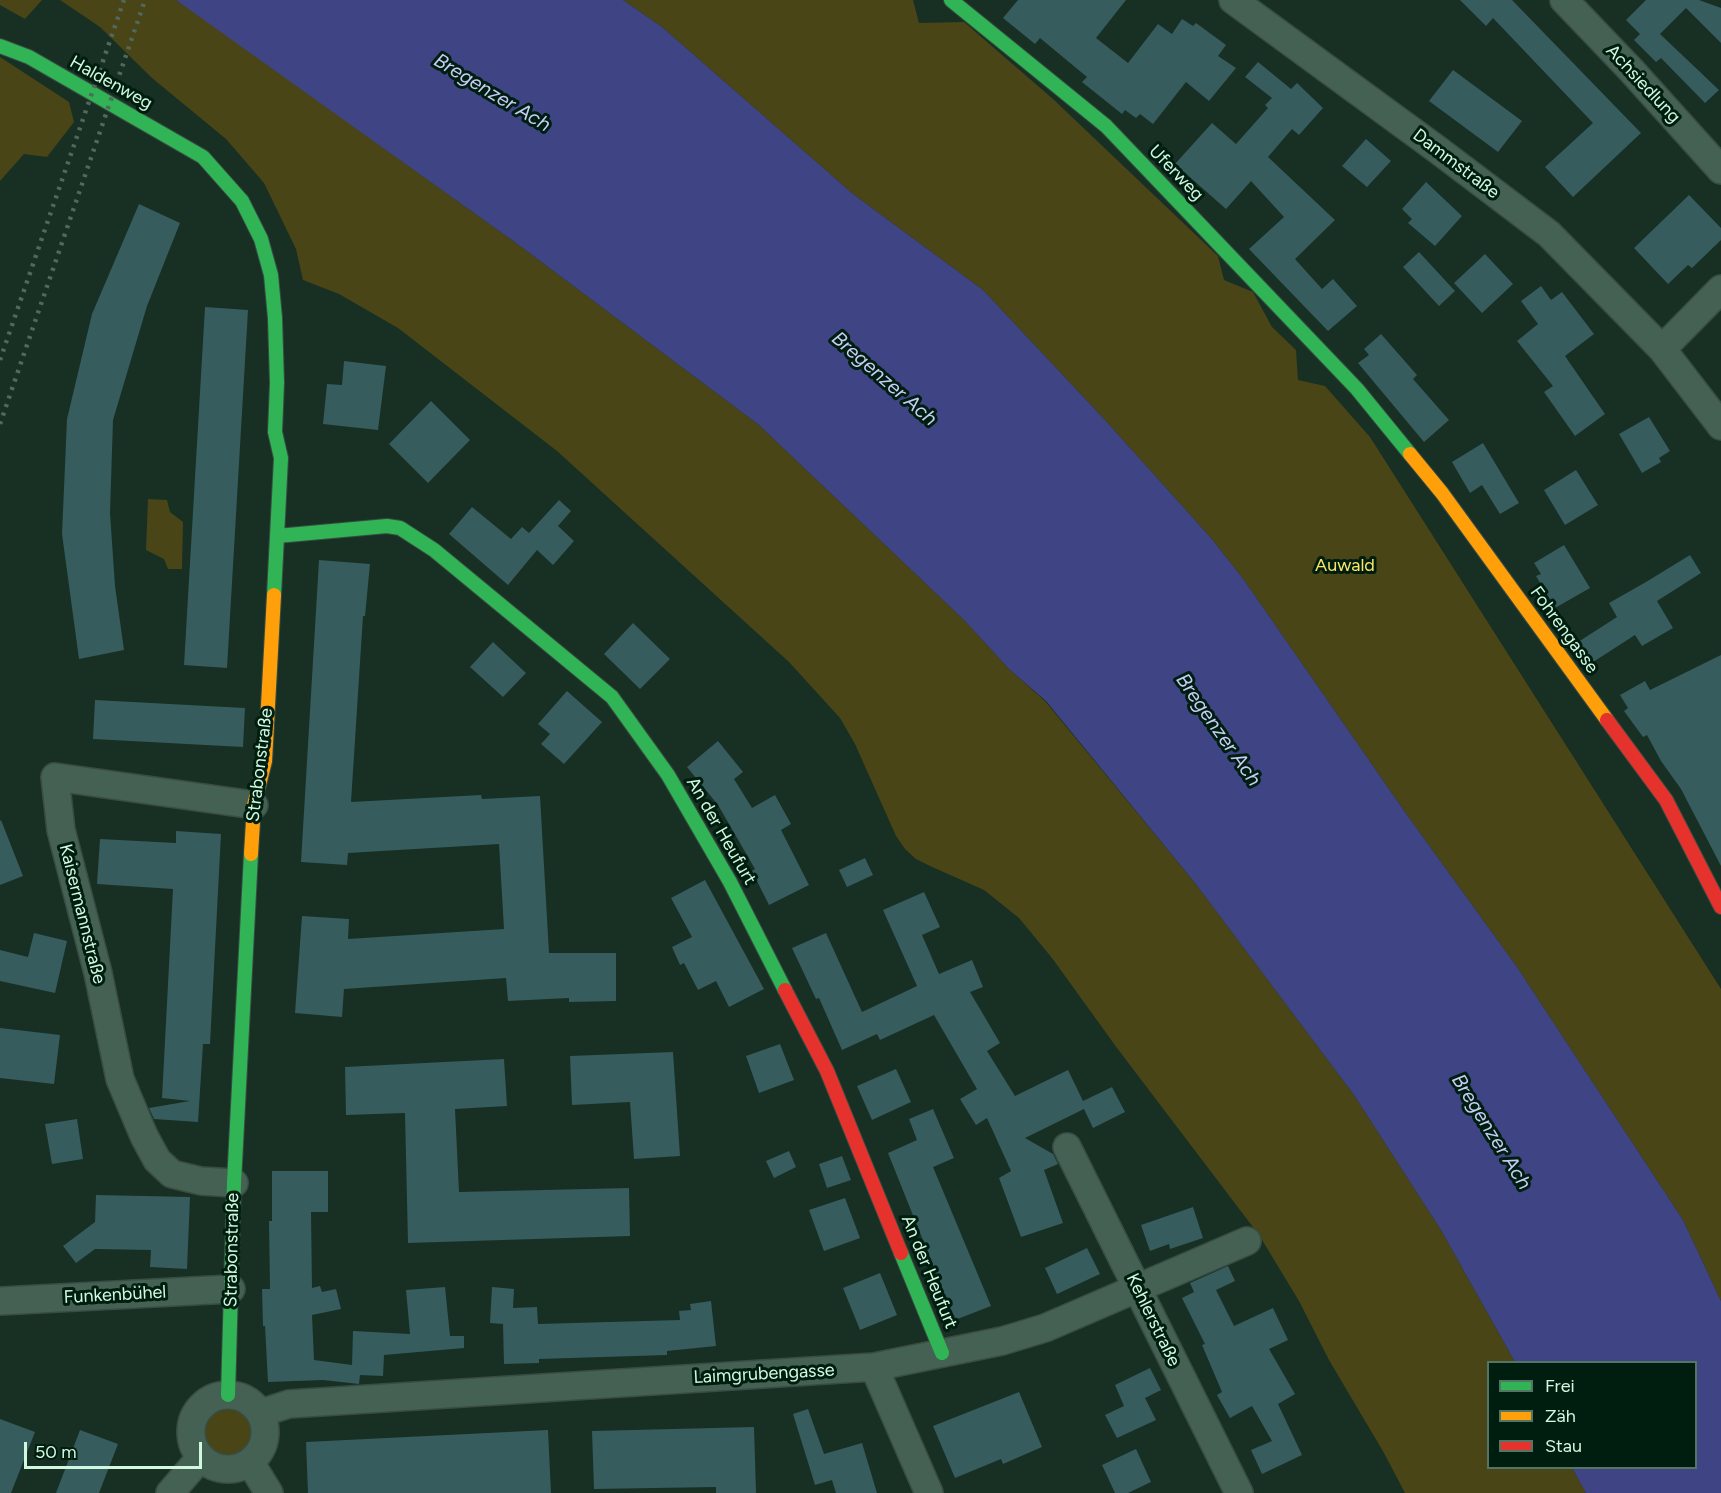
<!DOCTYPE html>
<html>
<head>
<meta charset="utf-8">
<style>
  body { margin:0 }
  #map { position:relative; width:1721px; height:1493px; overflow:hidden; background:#182f24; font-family:Figtree,sans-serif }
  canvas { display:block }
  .legend { position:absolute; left:1487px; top:1361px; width:210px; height:108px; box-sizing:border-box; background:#001e0f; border:2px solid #547563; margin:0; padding:8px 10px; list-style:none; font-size:18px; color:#d2f8e0 }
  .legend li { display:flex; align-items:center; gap:12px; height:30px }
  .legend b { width:30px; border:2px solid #547563 }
  .scale { position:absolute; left:24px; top:1442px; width:178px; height:27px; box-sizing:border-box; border:3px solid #d2f8e0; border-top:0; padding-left:8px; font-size:18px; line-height:21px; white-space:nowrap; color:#d2f8e0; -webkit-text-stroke:4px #001e0f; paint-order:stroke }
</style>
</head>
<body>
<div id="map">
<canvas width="1721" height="1493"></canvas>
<ul class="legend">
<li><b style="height:8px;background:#30b455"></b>Frei</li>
<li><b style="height:8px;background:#ff9f0a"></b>Zäh</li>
<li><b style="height:8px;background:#e5322d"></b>Stau</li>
</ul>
<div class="scale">50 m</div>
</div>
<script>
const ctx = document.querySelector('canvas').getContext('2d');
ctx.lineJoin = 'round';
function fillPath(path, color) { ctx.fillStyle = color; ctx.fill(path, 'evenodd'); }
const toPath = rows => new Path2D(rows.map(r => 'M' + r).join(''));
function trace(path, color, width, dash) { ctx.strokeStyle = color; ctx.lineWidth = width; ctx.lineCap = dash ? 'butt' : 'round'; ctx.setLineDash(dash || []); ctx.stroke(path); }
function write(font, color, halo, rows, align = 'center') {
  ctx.font = font + ' Figtree,sans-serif'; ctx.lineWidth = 6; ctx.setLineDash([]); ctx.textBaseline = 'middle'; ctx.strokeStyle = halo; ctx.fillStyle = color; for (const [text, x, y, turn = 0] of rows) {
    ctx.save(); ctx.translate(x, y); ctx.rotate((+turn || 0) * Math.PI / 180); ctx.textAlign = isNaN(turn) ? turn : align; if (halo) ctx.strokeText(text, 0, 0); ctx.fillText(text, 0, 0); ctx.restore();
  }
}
const green = toPath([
  [0,0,42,0,25,19,0,5],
  [60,0,176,0,197,14,516,243,759,425,964,620,1009,669,1045,701,1195,883,1354,1095,1441,1230,1515,1362,1488,1362,1488,1468,1572,1468,1586,1493,1405,1493,1384,1453,1329,1360,1299,1301,1259,1235,1117,1048,1052,958,1019,918,984,890,930,866,916,859,905,849,896,836,855,744,840,718,789,662,557,451,398,328,339,294,303,280,296,249,264,183,226,139,152,78,100,27],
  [623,0,913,0,919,23,964,22,1053,99,1218,256,1224,280,1253,292,1272,327,1296,350,1298,380,1325,386,1370,437,1721,989,1721,1301,1683,1220,1517,967,1407,815,1244,580,1211,538,1105,420,983,290,853,194,662,27],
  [0,57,69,102,74,122,47,157,24,154,0,181],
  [148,499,167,500,170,512,183,522,182,569,168,569,164,559,146,550],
  '204 1432a24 24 0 1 1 48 0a24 24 0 1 1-48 0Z'
]);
const water = toPath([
  [176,0,623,0,662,27,853,194,983,290,1105,420,1211,538,1244,580,1407,815,1517,967,1683,1220,1721,1301,1721,1493,1586,1493,1572,1468,1696,1468,1696,1362,1515,1362,1441,1230,1354,1095,1195,883,1046,701,1009,669,964,620,759,425,516,243]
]);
const building = toPath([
  [1018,0,1126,0,1096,38,1128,63,1158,24,1172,34,1182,19,1193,26,1196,23,1226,45,1218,56,1236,68,1209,101,1186,82,1153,124,1140,114,1136,118,1125,110,1122,114,1082,82,1087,77,1040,38,1035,44,1003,18],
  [1460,0,1512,0,1641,133,1573,197,1545,167,1593,123,1493,18,1486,26],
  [1646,0,1699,0,1721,8,1721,43,1686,8,1660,34,1719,90,1705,103,1661,58,1656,62,1634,40,1640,34,1626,20],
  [1258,62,1291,89,1297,83,1323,108,1299,135,1292,129,1268,157,1335,220,1295,259,1322,289,1333,279,1357,306,1328,331,1249,249,1284,217,1251,181,1226,209,1175,164,1212,123,1236,144,1268,108,1265,105,1272,98,1245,77],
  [1453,70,1522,121,1498,152,1429,101],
  [1366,139,1391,161,1367,187,1342,166],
  [1426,182,1462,216,1435,246,1408,223,1412,219,1402,209],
  [1689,195,1721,228,1721,240,1692,268,1688,265,1668,284,1634,248],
  [139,204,180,223,147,306,113,420,110,513,115,586,124,650,79,659,62,534,67,419,92,314],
  [1419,252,1455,291,1439,306,1403,267],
  [1485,254,1513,284,1482,313,1454,283],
  [1541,286,1551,300,1562,292,1594,334,1565,356,1605,414,1575,436,1544,392,1553,386,1517,341,1538,324,1521,301],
  [205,307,248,310,227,668,184,665],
  [1381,334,1417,375,1413,379,1449,420,1424,442,1358,363,1369,355,1364,349],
  [344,361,386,366,378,430,323,424,327,384,342,385],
  [431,401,470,440,428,483,389,444],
  [1649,417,1670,451,1659,458,1661,462,1642,473,1619,434],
  [1483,443,1519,503,1500,514,1482,485,1470,493,1452,462],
  [1576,470,1598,505,1565,525,1544,490],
  [559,500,571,511,558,526,574,541,553,565,537,550,508,585,449,534,472,507,511,539,522,527,529,533],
  [1564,545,1590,588,1555,608,1536,576,1541,574,1534,563],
  [1690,555,1701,573,1657,601,1673,628,1642,646,1635,635,1590,664,1575,644,1617,617,1609,603,1646,582],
  [319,560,370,564,365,616,363,616,351,802,481,795,482,799,540,796,549,953,616,953,616,1001,569,1002,569,998,508,1001,506,978,344,989,342,1017,295,1013,302,916,349,919,348,939,504,929,499,844,348,853,347,865,301,862],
  [633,623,670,659,640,689,604,654],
  [493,642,526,673,503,697,470,667],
  [1721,655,1721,866,1681,789,1661,761,1647,735,1643,737,1624,711,1628,708,1620,695,1645,681,1650,690],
  [567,691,602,722,564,764,541,744,550,734,538,724],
  [95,700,245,708,243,747,93,739],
  [718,741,743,772,734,779,752,808,775,795,791,824,781,830,809,885,769,905,752,871,755,869,718,805,687,767],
  [1,820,23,876,0,885,0,821],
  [176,831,221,834,210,1044,203,1044,198,1122,154,1119,149,1108,190,1101,162,1098,173,889,97,884,100,839,176,843],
  [865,858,873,875,847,887,839,870],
  [705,880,764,989,729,1007,716,981,698,990,684,963,680,965,672,947,692,937,671,898],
  [924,892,940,927,922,935,939,974,972,960,983,987,970,992,1000,1043,987,1051,1015,1096,1068,1070,1083,1101,1112,1087,1125,1112,1093,1128,1084,1109,1025,1138,1053,1154,1058,1164,1044,1170,1063,1223,1021,1237,999,1178,1011,1171,987,1118,976,1125,960,1099,977,1089,934,1015,880,1040,877,1034,842,1050,819,998,816,999,792,948,826,933,862,1012,917,986,883,910],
  [34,933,67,941,55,993,0,981,0,950,28,957],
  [0,1028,60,1035,54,1084,0,1078],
  [780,1044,794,1080,759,1093,746,1056],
  [673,1052,680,1156,634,1159,630,1102,572,1105,570,1056],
  [504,1059,507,1106,455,1109,459,1192,629,1188,630,1236,408,1243,405,1113,346,1115,345,1067],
  [896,1069,911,1102,872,1120,857,1086],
  [933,1109,954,1158,933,1167,991,1306,955,1320,888,1153,917,1140,909,1119],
  [77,1119,83,1159,52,1164,45,1124],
  [789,1151,796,1167,774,1178,766,1161],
  [842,1156,851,1180,827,1188,819,1164],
  [272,1171,328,1171,328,1212,311,1212,312,1288,320,1286,322,1292,336,1289,341,1309,312,1315,314,1360,352,1365,353,1331,410,1334,406,1290,445,1287,450,1336,464,1336,464,1348,384,1355,383,1376,360,1375,359,1384,323,1380,268,1382,265,1326,263,1326,262,1289,270,1289,269,1221,272,1221],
  [96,1195,190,1197,187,1269,150,1267,151,1250,95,1249,76,1263,63,1246,95,1222],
  [845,1198,860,1238,824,1251,809,1210],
  [1193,1207,1203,1238,1170,1249,1169,1244,1150,1251,1141,1225],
  [1087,1248,1100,1274,1057,1294,1045,1268],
  [1228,1266,1235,1281,1216,1290,1234,1326,1273,1308,1288,1340,1269,1349,1295,1394,1278,1404,1302,1455,1262,1474,1251,1450,1272,1441,1252,1406,1230,1418,1217,1395,1222,1392,1202,1345,1205,1344,1182,1298,1194,1292,1190,1283],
  [880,1273,897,1315,860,1330,843,1288],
  [492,1287,514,1289,513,1308,537,1307,538,1324,680,1320,679,1311,691,1310,690,1304,711,1301,716,1346,667,1351,667,1355,539,1359,539,1363,504,1364,503,1324,490,1323],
  [1150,1368,1161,1390,1145,1398,1156,1420,1117,1438,1105,1415,1124,1406,1115,1385],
  [1019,1392,1042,1447,1003,1464,1001,1459,955,1478,933,1426],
  [808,1409,824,1454,862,1443,877,1493,836,1493,832,1480,815,1485,793,1414],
  [0,1419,35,1432,11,1493,0,1493],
  [754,1427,756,1493,716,1493,716,1487,594,1489,592,1431],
  [80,1430,118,1444,99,1493,56,1493],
  [548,1430,551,1493,308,1493,306,1442],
  [1136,1449,1151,1482,1128,1493,1115,1493,1102,1465]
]);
const street = toPath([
  [1233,0,1438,150,1549,234,1662,349,1721,426],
  [1564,0,1631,70,1721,170],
  [1662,349,1721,289],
  [1067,1147,1239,1493],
  [234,1183,201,1181,172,1174,157,1160,144,1136,120,1079,98,973,61,830,55,777,254,805],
  [0,1301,231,1289],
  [874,1367,929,1493],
  '191 1432a37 37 0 1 1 74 0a37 37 0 1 1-74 0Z',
  [261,1413,289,1404,874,1367,1002,1341,1045,1328,1247,1241],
  [250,1462,269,1493],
  [170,1493,201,1457]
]);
const fast = toPath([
  [951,0,1106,126,1357,389,1410,454],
  [0,46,29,57,203,157,242,201,261,239,271,275,275,318,277,383,275,432,281,458,274,595],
  [277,536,387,526,400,528,434,550,612,697,668,775,730,882,785,990],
  [901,1253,942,1353],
  [228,1395,234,1183,251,854]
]);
const slow = toPath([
  [1410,454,1442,493,1607,720],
  [251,854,254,805,265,761,274,595]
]);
const jam = toPath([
  [1607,720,1666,800,1721,907],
  [785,990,827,1071,901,1253]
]);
const rail = toPath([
  [0,360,124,0],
  [0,424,145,0]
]);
const streetNames = [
  ["Haldenweg",111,83,29],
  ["Achsiedlung",1643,84,47],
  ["Dammstraße",1456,164,37],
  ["Uferweg",1176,173,46],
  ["Fohrengasse",1564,630,54],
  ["Strabonstraße",260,765,-83],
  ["An der Heufurt",721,831,60],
  ["Kaisermannstraße",82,914,76],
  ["Strabonstraße",232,1250,-89],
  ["An der Heufurt",929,1272,68],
  ["Funkenbühel",115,1295,-3],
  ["Kehlerstraße",1153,1320,64],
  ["Laimgrubengasse",764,1374,-3]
];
const parkNames = [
  ["Auwald",1345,566]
];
const waterNames = [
  ["Bregenzer Ach",492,93,31],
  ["Bregenzer Ach",884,379,41],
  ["Bregenzer Ach",1218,730,55],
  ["Bregenzer Ach",1491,1132,58]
];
fillPath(green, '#494516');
fillPath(water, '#3f4484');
fillPath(building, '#365c5d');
trace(street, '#384c42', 30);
trace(fast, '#384c42', 16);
trace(slow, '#384c42', 16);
trace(jam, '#384c42', 16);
trace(street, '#446153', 27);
trace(fast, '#30b455', 14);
trace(slow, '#ff9f0a', 14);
trace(jam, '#e5322d', 14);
trace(rail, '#51695d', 4.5, [3, 6]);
write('18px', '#d2f8e0', '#001e0f', streetNames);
write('18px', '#fce466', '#001e0f', parkNames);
write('italic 20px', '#c7cdf7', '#001e0f', waterNames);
</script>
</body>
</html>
